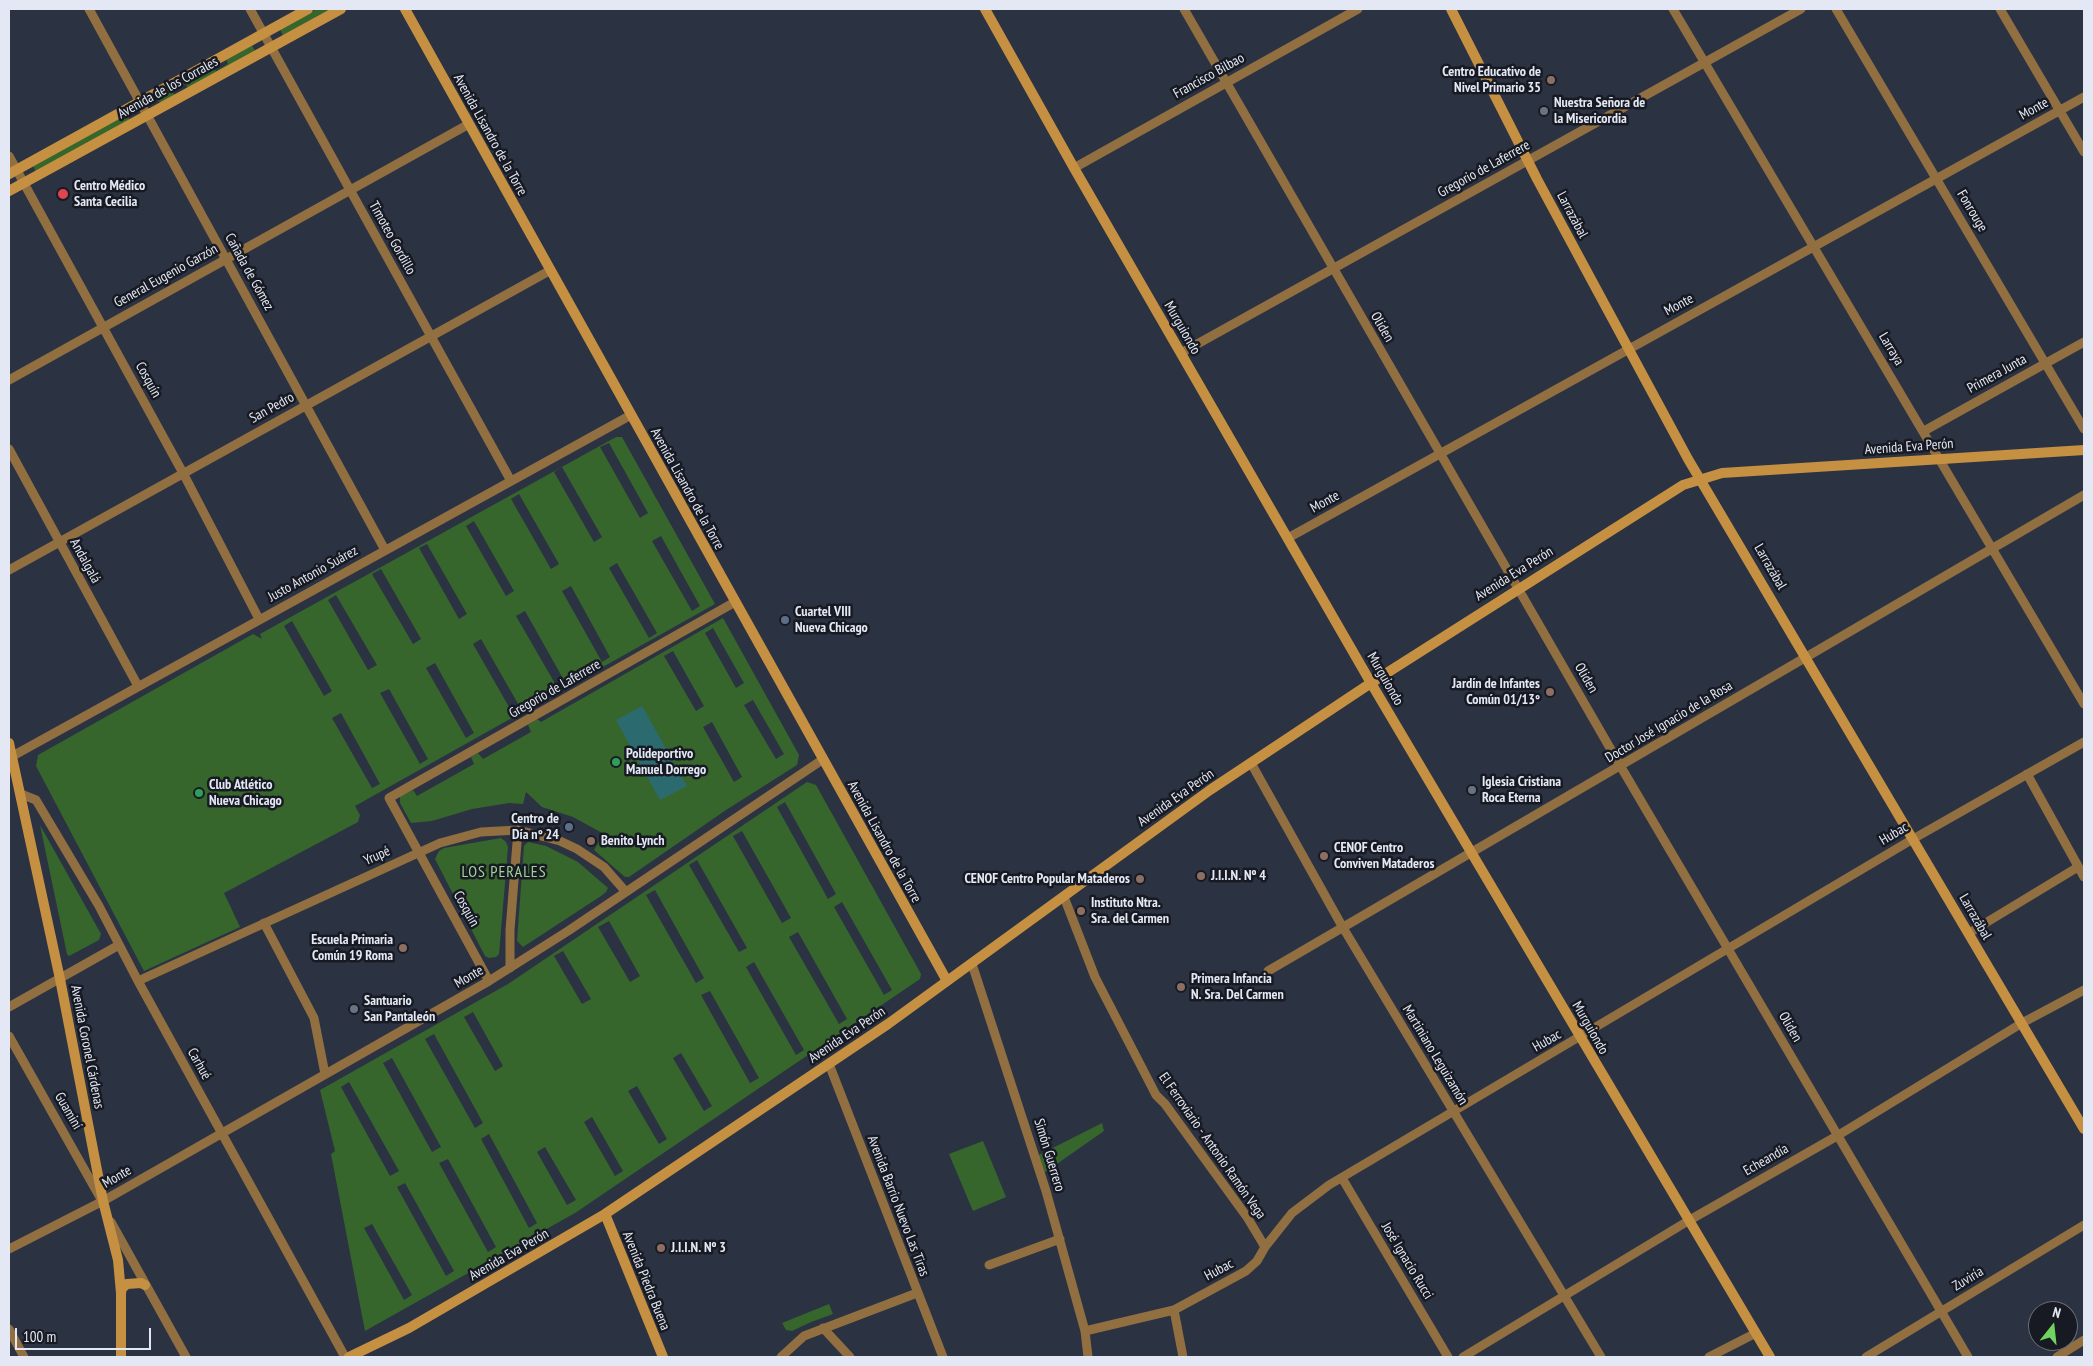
<!DOCTYPE html>
<html>
<head>
<meta charset="utf-8">
<style>
  body { margin:0 }
  #map { position:relative; width:2093px; height:1366px; overflow:hidden; background:#2b3343; font-family:"PT Sans Narrow",sans-serif }
  canvas { display:block }
  .frame { position:absolute; inset:0; border:10px solid #e3e8f4; pointer-events:none }
  .north { position:absolute; left:2028px; top:1301px; width:50px; height:50px; box-sizing:border-box; background:#171a22; border:1px solid #696c76; border-radius:50%; rotate:16deg; font-size:14px; font-weight:700; line-height:20px; text-align:center; color:#e3e8f4 }
  .north::after { content:''; display:block; margin:auto; width:18px; height:22px; background:#70d35f; clip-path:polygon(50% 0,100% 100%,50% 72%,0 100%) }
  .scale { position:absolute; left:15px; top:1328px; width:136px; height:22px; box-sizing:border-box; border:2px solid #e3e8f4; border-top:0; padding-left:6px; font-size:15px; line-height:18px; white-space:nowrap; color:#e3e8f4; -webkit-text-stroke:4px #171a22; paint-order:stroke }
</style>
</head>
<body>
<div id="map">
<canvas width="2093" height="1366"></canvas>
<div class="frame"></div>
<div class="north">N</div>
<div class="scale">100 m</div>
</div>
<script>
const ctx = document.querySelector('canvas').getContext('2d');
ctx.lineJoin = 'round';
function fillPath(path, color) { ctx.fillStyle = color; ctx.fill(path, 'evenodd'); }
const toPath = rows => new Path2D(rows.map(r => 'M' + r).join(''));
function trace(path, color, width, dash) { ctx.strokeStyle = color; ctx.lineWidth = width; ctx.lineCap = dash ? 'butt' : 'round'; ctx.setLineDash(dash || []); ctx.stroke(path); }
function write(font, color, halo, rows, align = 'center') {
  ctx.font = font + ' "PT Sans Narrow",sans-serif'; ctx.lineWidth = 5; ctx.setLineDash([]); ctx.textBaseline = 'middle'; ctx.strokeStyle = halo; ctx.fillStyle = color; for (const [text, x, y, turn = 0] of rows) {
    ctx.save(); ctx.translate(x, y); ctx.rotate((+turn || 0) * Math.PI / 180); ctx.textAlign = isNaN(turn) ? turn : align; if (halo) ctx.strokeText(text, 0, 0); ctx.fillText(text, 0, 0); ctx.restore();
  }
}
const green = toPath([
  [317,9,332,9,283,36,280,29],
  [252,45,255,51,188,88,185,84,172,91,175,95,160,103,157,98,213,66,216,71,228,64,226,59],
  [127,114,130,120,36,172,33,166],
  [616,437,622,437,715,604,355,806,360,815,358,822,224,893,240,927,144,971,36,766,38,755,253,634,262,639,260,634],
  [609,443,648,513,640,518,600,447],
  [562,467,602,537,594,542,554,472],
  [519,494,559,564,551,569,511,499],
  [474,521,514,591,506,596,466,526],
  [661,536,700,606,692,611,652,541],
  [427,544,467,614,459,619,419,548],
  [617,563,657,633,649,638,609,568],
  [381,569,421,639,413,644,372,574],
  [571,586,610,657,602,662,562,591],
  [336,595,377,665,368,670,328,600],
  [525,611,565,682,557,687,516,616],
  [292,621,332,691,324,696,284,626],
  [481,639,521,709,513,714,473,644],
  [435,663,474,733,466,738,426,668],
  [389,689,428,759,420,764,380,693],
  [341,713,380,784,372,788,332,718],
  [723,618,799,755,797,765,726,810,629,877,625,877,594,850,604,834,573,817,542,807,526,792,523,804,509,803,472,809,432,821,411,823,400,803,400,796,413,790,417,796,474,764,471,757,478,753,483,759,531,732,528,725,537,719,541,722],
  [713,628,744,683,736,688,705,633],
  [673,651,704,706,696,711,664,656],
  [753,700,784,754,776,759,744,705],
  [712,722,742,777,734,782,703,727],
  [807,782,816,785,921,974,920,979,575,1213,365,1331,331,1154,335,1151,320,1090,508,984],
  [785,802,836,894,828,899,777,807],
  [742,831,791,918,782,923,733,836],
  [697,860,747,948,739,952,689,865],
  [655,890,704,978,696,983,646,895],
  [842,902,892,990,884,995,834,907],
  [609,921,640,976,630,982,598,927],
  [798,932,847,1019,839,1024,789,937],
  [563,951,591,999,582,1004,554,956],
  [754,962,804,1050,796,1055,746,967],
  [710,991,759,1078,750,1083,701,995],
  [473,1012,503,1066,495,1071,464,1017],
  [434,1034,483,1123,475,1128,425,1039],
  [681,1053,712,1106,704,1111,673,1058],
  [392,1058,441,1147,432,1152,383,1063],
  [349,1082,399,1171,390,1176,341,1087],
  [637,1086,667,1139,659,1144,628,1091],
  [592,1117,623,1171,615,1176,584,1122],
  [489,1134,537,1223,529,1228,481,1139],
  [545,1147,576,1200,567,1205,537,1152],
  [448,1159,496,1247,488,1252,439,1163],
  [405,1183,454,1271,446,1276,397,1187],
  [372,1224,412,1295,404,1300,364,1228],
  [40,825,101,934,99,940,69,956,67,954],
  [501,838,506,842,508,847,499,954,496,957,489,958,485,956,435,859,439,851,444,848],
  [528,842,546,846,578,862,608,888,606,892,601,896,523,947,517,941,524,846],
  [1102,1123,1104,1131,1041,1175,1035,1157],
  [983,1141,1006,1197,973,1211,949,1154],
  [829,1304,833,1314,811,1322,792,1331,786,1330,782,1323]
]);
const water = toPath([
  [642,706,687,786,660,800,616,720]
]);
const street = toPath([
  [89,9,385,550],
  [250,9,511,481],
  [1184,9,1621,767,1968,1357],
  [1673,9,2084,704],
  [1836,9,2084,429],
  [2000,9,2084,152],
  [9,156,183,473,259,619],
  [1074,168,1358,9],
  [1181,353,1801,9],
  [9,380,469,124],
  [1924,431,2084,342],
  [9,449,138,686],
  [1288,538,2084,97],
  [9,570,549,271],
  [9,758,631,415],
  [1251,763,1342,926,1601,1357],
  [2027,774,2084,877],
  [21,794,36,800,99,906,138,981,345,1357],
  [1064,897,1095,977,1156,1095,1165,1104,1247,1217,1265,1247],
  [264,923,314,1018,325,1074],
  [1969,933,2078,867],
  [972,964,1046,1191,1085,1331,1088,1357],
  [510,968,510,930,518,830],
  [1268,971,2084,495],
  [138,981,440,843,481,832,518,830,560,841,577,849,604,867,626,892],
  [489,981,389,798,735,602],
  [9,1007,119,945],
  [9,1036,101,1199],
  [829,1064,943,1357],
  [1342,1178,1448,1357],
  [111,1222,186,1357],
  [9,1249,103,1201,489,981,568,931,822,760],
  [989,1265,1060,1239],
  [1174,1310,1183,1357],
  [823,1328,850,1357],
  [9,1329,24,1357],
  [1085,1331,1174,1310,1246,1271,1257,1261,1265,1247,1292,1213,1329,1185,1913,839,2084,742],
  [781,1357,804,1336,917,1293],
  [1463,1357,1688,1221,1837,1136,2022,1023,2084,990],
  [1709,1357,1756,1333],
  [1866,1357,2084,1225],
  [2057,1357,2084,1340]
]);
const secondary = toPath([
  [405,9,947,981],
  [985,9,1074,168,1371,683,1770,1357],
  [1451,9,1537,179,1688,459,2084,1129],
  [9,174,308,9],
  [9,191,341,9],
  [9,743,60,979,103,1201,118,1260,121,1293,121,1357],
  [605,1214,663,1357],
  [121,1293,122,1288,127,1284,141,1283,145,1285],
  [349,1357,409,1328,605,1214,888,1024,1210,790,1371,683,1683,485,1722,473,2084,450]
]);
const markers = [
  [1551,80,5,"#8d6e63"],
  [1544,111,5,"#6b7280"],
  [63,194,6,"#e0444e"],
  [785,620,5,"#5c6f8a"],
  [1550,692,5,"#8d6e63"],
  [616,762,5,"#2e9e5b"],
  [1472,790,5,"#6b7280"],
  [199,793,5,"#2e9e5b"],
  [569,827,5,"#5c6f8a"],
  [591,841,5,"#8d6e63"],
  [1324,856,5,"#8d6e63"],
  [1201,876,5,"#8d6e63"],
  [1140,879,5,"#8d6e63"],
  [1081,911,5,"#8d6e63"],
  [403,948,5,"#8d6e63"],
  [1181,987,5,"#8d6e63"],
  [354,1009,5,"#6b7280"],
  [661,1248,5,"#8d6e63"]
];
const poiNames = [
  ["Centro Educativo de",1541,72,"right"],
  ["Nivel Primario 35",1541,88,"right"],
  ["Nuestra Señora de",1554,103],
  ["la Misericordia",1554,119],
  ["Centro Médico",74,186],
  ["Santa Cecilia",74,202],
  ["Cuartel VIII",795,612],
  ["Nueva Chicago",795,628],
  ["Jardín de Infantes",1540,684,"right"],
  ["Común 01/13°",1540,700,"right"],
  ["Polideportivo",626,754],
  ["Manuel Dorrego",626,770],
  ["Iglesia Cristiana",1482,782],
  ["Roca Eterna",1482,798],
  ["Club Atlético",209,785],
  ["Nueva Chicago",209,801],
  ["Centro de",559,819,"right"],
  ["Día n° 24",559,835,"right"],
  ["Benito Lynch",601,841],
  ["CENOF Centro",1334,848],
  ["Conviven Mataderos",1334,864],
  ["J.I.I.N. Nº 4",1211,876],
  ["CENOF Centro Popular Mataderos",1130,879,"right"],
  ["Instituto Ntra.",1091,903],
  ["Sra. del Carmen",1091,919],
  ["Escuela Primaria",393,940,"right"],
  ["Común 19 Roma",393,956,"right"],
  ["Primera Infancia",1191,979],
  ["N. Sra. Del Carmen",1191,995],
  ["Santuario",364,1001],
  ["San Pantaleón",364,1017],
  ["J.I.I.N. Nº 3",671,1248]
];
const streetNames = [
  ["Francisco Bilbao",1209,76,-29],
  ["Avenida de los Corrales",168,88,-29],
  ["Monte",2034,109,-29],
  ["Avenida Lisandro de la Torre",490,135,61],
  ["Gregorio de Laferrere",1484,169,-29],
  ["Fonrouge",1972,211,59],
  ["Larrazábal",1572,215,62],
  ["Timoteo Gordillo",392,238,61],
  ["Cañada de Gómez",249,272,61],
  ["General Eugenio Garzón",166,276,-29],
  ["Monte",1679,305,-28],
  ["Oliden",1382,327,60],
  ["Murguiondo",1182,328,60],
  ["Larraya",1891,349,59],
  ["Primera Junta",1997,374,-29],
  ["Cosquín",148,380,61],
  ["San Pedro",272,408,-29],
  ["Avenida Eva Perón",1909,447,-4],
  ["Avenida Lisandro de la Torre",687,489,61],
  ["Monte",1325,502,-29],
  ["Andalgalá",85,561,61],
  ["Larrazábal",1770,567,60],
  ["Justo Antonio Suárez",313,574,-29],
  ["Avenida Eva Perón",1514,574,-32],
  ["Oliden",1586,678,60],
  ["Murguiondo",1385,679,60],
  ["Gregorio de Laferrere",555,689,-30],
  ["Doctor José Ignacio de la Rosa",1669,722,-31],
  ["Avenida Eva Perón",1176,798,-35],
  ["Hubac",1894,834,-31],
  ["Avenida Lisandro de la Torre",884,842,61],
  ["Yrupé",377,856,-24],
  ["Cosquín",466,909,61],
  ["Larrazábal",1975,917,60],
  ["Monte",469,977,-30],
  ["Oliden",1790,1027,60],
  ["Murguiondo",1590,1028,60],
  ["Avenida Eva Perón",847,1035,-34],
  ["Hubac",1547,1041,-30],
  ["Avenida Coronel Cárdenas",87,1047,79],
  ["Martiniano Leguizamón",1435,1055,59],
  ["Carhué",199,1064,61],
  ["Guaminí",68,1111,60],
  ["El Ferroviario - Antonio Ramón Vega",1212,1146,55],
  ["Simón Guerrero",1049,1155,73],
  ["Echeandía",1766,1160,-30],
  ["Monte",117,1177,-30],
  ["Avenida Barrio Nuevo Las Tiras",898,1206,69],
  ["Avenida Eva Perón",509,1255,-30],
  ["José Ignacio Rucci",1407,1261,59],
  ["Hubac",1219,1270,-28],
  ["Zuviría",1968,1279,-31],
  ["Avenida Piedra Buena",646,1281,68]
];
const quarterNames = [
  ["LOS PERALES",504,872]
];
fillPath(green, '#36662c');
fillPath(water, '#2b6b70');
trace(street, '#916f41', 9);
trace(secondary, '#c69042', 10);
for (const [x, y, r, color] of markers) { const dot = new Path2D(); dot.arc(x, y, r, 0, 2 * Math.PI); ctx.fillStyle = color; ctx.fill(dot); trace(dot, '#171a22', 2); }
write('bold 14px', '#e3e8f4', '#171a22', poiNames, 'left');
write('14px', '#e3e8f4', '#171a22', streetNames);
ctx.letterSpacing = '1px';
write('16px', '#a0d497', '#171a22', quarterNames);
ctx.letterSpacing = '0px';
</script>
</body>
</html>
